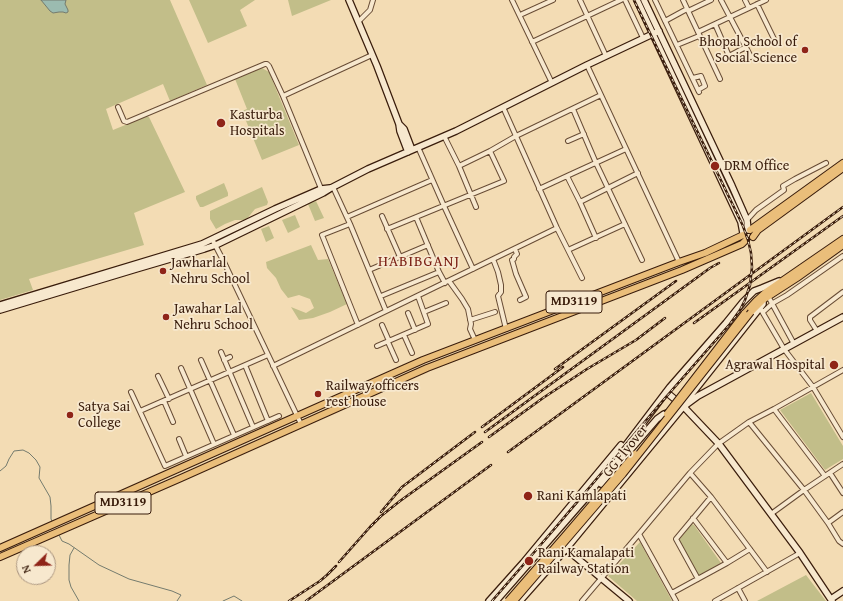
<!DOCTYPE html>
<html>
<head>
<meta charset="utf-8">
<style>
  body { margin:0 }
  #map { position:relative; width:843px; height:601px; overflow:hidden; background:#f3dcb4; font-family:"Gentium Book Plus",serif }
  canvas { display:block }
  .north { position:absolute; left:16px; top:545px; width:40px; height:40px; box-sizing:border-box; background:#f7e8ce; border:1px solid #ab9680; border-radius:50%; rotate:247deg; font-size:11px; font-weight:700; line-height:16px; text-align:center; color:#391c0b }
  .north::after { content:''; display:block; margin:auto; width:14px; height:18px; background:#8f2418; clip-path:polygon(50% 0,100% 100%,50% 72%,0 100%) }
</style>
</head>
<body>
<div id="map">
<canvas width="843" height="601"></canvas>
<div class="north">N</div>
</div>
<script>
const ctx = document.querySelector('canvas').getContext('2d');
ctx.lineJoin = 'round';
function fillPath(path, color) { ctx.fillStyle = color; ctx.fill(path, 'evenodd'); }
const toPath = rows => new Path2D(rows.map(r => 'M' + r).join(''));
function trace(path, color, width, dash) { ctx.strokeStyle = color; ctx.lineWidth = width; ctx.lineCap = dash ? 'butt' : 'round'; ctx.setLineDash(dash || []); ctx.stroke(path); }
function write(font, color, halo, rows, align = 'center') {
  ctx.font = font + ' "Gentium Book Plus",serif'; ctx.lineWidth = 3.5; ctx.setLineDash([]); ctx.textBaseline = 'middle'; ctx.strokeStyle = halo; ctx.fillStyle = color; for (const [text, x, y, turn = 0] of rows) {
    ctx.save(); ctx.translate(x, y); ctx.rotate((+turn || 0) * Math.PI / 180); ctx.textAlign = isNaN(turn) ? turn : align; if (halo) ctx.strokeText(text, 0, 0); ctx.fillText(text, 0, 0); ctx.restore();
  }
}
const green = toPath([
  [0,0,170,0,207,85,170,101,163,84,106,109,113,130,147,116,149,117,185,192,134,213,144,245,29,279,33,290,0,300],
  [189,0,255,0,240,10,247,26,208,43],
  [288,0,331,0,292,16],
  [262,68,269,72,299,145,262,160,242,111,247,109,235,79],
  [224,183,228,193,228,196,203,207,200,207,196,199,196,196],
  [262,187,268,202,267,205,255,209,246,220,235,220,225,224,216,229,210,219,210,211],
  [316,201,324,218,315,221,308,204],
  [295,215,300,227,288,233,282,220],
  [269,226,274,238,266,242,261,229],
  [311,245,318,260,328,259,347,304,330,312,313,318,299,320,291,307,306,313,314,308,310,299,299,295,288,298,281,289,276,278,267,268,266,262],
  [811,393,843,446,843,459,825,470,780,410],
  [692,524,694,525,721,563,699,576,679,540],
  [640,542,672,601,637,601,608,576],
  [806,575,826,601,757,601]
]);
const water = toPath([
  [41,0,66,0,65,4,68,10,68,12,66,13,63,12,59,12,53,13,50,11,41,0]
]);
const stream = toPath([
  [0,471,6,466,9,459,14,451,23,450,29,453,36,460,40,467,39,478,50,497,51,506,51,519,52,521],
  [59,535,62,541,69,544,99,565,129,579,172,591,181,595,177,601],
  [74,548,70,555,69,565,69,580,71,587,79,601],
  [223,601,234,596,242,601]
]);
const street = toPath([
  [512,0,552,83],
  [580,0,606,56],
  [625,0,643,38],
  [655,0,699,92],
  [683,0,720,79],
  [721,0,751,57],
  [745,0,749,8],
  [757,4,775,41],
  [688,11,711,0],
  [520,15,553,0],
  [665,21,687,9],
  [358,22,370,10,373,0],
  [715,24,729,56,746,47],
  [698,32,766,0],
  [532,42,621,0],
  [677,45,699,36],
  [587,65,679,262],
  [693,78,701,76,705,86,698,90],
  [283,96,372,55],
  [118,107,124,121,127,122,265,64,267,64,269,66,283,96,322,191],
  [503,107,557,228,582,278],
  [573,109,596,163,642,260],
  [444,136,459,166,476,207],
  [568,141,584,134],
  [418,147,444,206,473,269],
  [459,166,490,151,516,136,601,95],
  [567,176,580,202,596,238],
  [333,187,350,224,386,311],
  [539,189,567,176,626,149],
  [580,202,638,173],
  [382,216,400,257],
  [347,217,432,180],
  [416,217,439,272,445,283],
  [747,220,756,210,784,190,783,186,795,179,826,163],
  [350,224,322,235,358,325],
  [387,229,504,181,490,151],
  [212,239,224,262,301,424],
  [515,249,517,254,514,257,514,259,512,260,516,274,526,297,520,300],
  [568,250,625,224],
  [493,259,498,272,501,285,501,292,498,296,506,329],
  [369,270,428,245],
  [449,281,462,299,468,309,471,324,470,329,475,340],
  [381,296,439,272],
  [768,296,794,344],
  [760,308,784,349,813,387,843,437],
  [424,312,446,303],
  [763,312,773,303,787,295,843,256],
  [408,313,415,330],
  [470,320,495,312],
  [382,325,389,341],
  [817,331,810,320,810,317,843,292],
  [404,335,412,353],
  [388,342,396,360],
  [377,346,428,324,418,296],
  [221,352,253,427],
  [201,360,234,435],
  [224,360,230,357],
  [245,365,268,421],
  [273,366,557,228],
  [181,368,214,444],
  [158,376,169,399],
  [131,392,165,466,279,416],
  [164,401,173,422],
  [774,409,825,476],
  [140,411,268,355],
  [749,422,804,490,828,523,839,541,843,544],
  [179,439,186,456],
  [690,473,711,497,767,572],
  [830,473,843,493],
  [771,514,804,490,843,464],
  [693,518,727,563],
  [828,523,843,512],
  [639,534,676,601],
  [698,579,676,539,711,497],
  [738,588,745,601],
  [672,593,727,563,750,549],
  [582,601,639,534,690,473,718,444,749,422,774,409,843,370],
  [715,601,800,553]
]);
const secondary = toPath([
  [349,0,377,66,399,124,400,131,408,152],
  [637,0,741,222,743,233],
  [644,0,732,186,747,220,748,230],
  [399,124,404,129,412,150],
  [0,305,202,244,275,209,321,189,330,188],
  [0,310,136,269,204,249,216,245,323,193,331,188,368,169,456,131,587,65,659,31],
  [666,392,682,405,719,444,800,553,832,601],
  [683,405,763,304,763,300],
  [601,484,657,419,664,414,670,412],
  [566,549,629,601],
  [831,599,843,591],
  [489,601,523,563,621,445],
  [496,601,585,499,670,387,726,323,743,302,754,291,762,288,779,281],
  [520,601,566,549,683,407,698,396,843,317]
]);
const primary = toPath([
  [750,230,843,163],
  [753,237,758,230,843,168],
  [751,312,763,300,797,278,843,245],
  [744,314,756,301,766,292,843,239],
  [0,548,423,360,679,262,705,253,743,235],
  [0,557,181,478,427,368,682,270,742,244,746,240]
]);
const rail = toPath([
  [694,323,843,216],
  [555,369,676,281],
  [482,427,563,367],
  [485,432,695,279,710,268,719,263],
  [489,437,543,398,587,369,636,340,665,318],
  [508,452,843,207],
  [381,512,402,487,475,432],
  [339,562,370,527,381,516,400,501,482,442],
  [289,601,320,581,327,575,336,566],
  [306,601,491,465],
  [492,601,556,527,659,405,730,324,740,310,745,300,750,285,752,267,751,253,748,240,743,226,634,0]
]);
const primaryBridge = toPath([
  [667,414,744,314],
  [508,601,563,538,635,454],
  [514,601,623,474,751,312]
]);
const markers = [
  [805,50,4,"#8f2418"],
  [221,123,5,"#8f2418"],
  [715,166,5,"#8f2418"],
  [163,271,4,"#8f2418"],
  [166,317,4,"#8f2418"],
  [834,365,5,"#8f2418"],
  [318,394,4,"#8f2418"],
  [70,415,4,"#8f2418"],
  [528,496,5,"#8f2418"],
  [529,561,5,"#8f2418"]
];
const shields = [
  [574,302,56],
  [123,503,56]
];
const shieldNames = [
  ["MD3119",574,302],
  ["MD3119",123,503]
];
const poiNames = [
  ["Bhopal School of",797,42,"right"],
  ["Social Science",797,58,"right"],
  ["Kasturba",230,115],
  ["Hospitals",230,131],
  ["DRM Office",724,166],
  ["Jawharlal",171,263],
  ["Nehru School",171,279],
  ["Jawahar Lal",174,309],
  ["Nehru School",174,325],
  ["Agrawal Hospital",825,365,"right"],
  ["Railway officers",326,386],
  ["rest house",326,402],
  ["Satya Sai",78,407],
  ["College",78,423],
  ["Rani Kamlapati",537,496],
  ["Rani Kamalapati",538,553],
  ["Railway Station",538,569]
];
const streetNames = [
  ["GG Flyover",626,451,-51]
];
const neighbourhoodNames = [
  ["HABIBGANJ",419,262]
];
fillPath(green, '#c2be89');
fillPath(water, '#9bbbb0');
trace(water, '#747b6e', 1);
trace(stream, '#747b6e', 1);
trace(street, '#684c35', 6);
trace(secondary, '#391c0b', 8);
trace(primary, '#391c0b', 8);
trace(street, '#f7e8ce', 4);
trace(secondary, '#f7e8ce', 5.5);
trace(primary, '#eabe7a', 6);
trace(rail, '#391c0b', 2.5);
trace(rail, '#f7e8ce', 1, [3]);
trace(primaryBridge, '#391c0b', 8, []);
trace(primaryBridge, '#eabe7a', 6);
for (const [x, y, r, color] of markers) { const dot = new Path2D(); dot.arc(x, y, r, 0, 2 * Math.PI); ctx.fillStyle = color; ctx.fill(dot); trace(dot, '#f7e8ce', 1.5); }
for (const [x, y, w] of shields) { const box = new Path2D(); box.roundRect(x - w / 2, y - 11, w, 22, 3); ctx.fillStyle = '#f7e8ce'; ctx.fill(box); trace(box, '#391c0b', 1); }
write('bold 13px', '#391c0b', null, shieldNames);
write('14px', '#391c0b', '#f7e8ce', poiNames, 'left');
write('14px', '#391c0b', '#f7e8ce', streetNames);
ctx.letterSpacing = '1px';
write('15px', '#7a1f14', '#f7e8ce', neighbourhoodNames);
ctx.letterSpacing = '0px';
</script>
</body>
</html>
